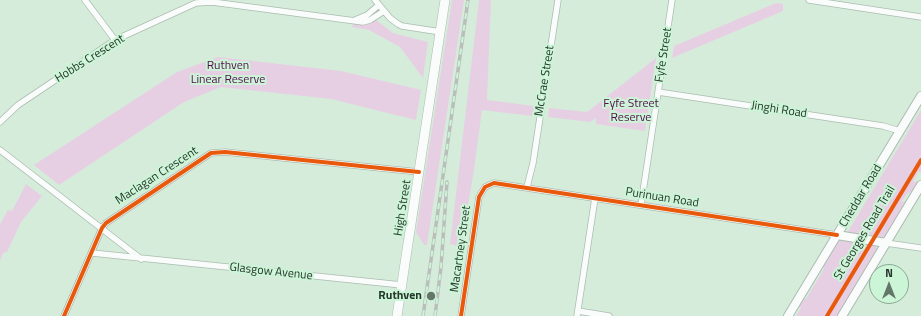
<!DOCTYPE html>
<html>
<head>
<meta charset="utf-8">
<style>
  body { margin:0 }
  #map { position:relative; width:921px; height:316px; overflow:hidden; background:#d5ecdb; font-family:"Titillium Web",sans-serif }
  canvas { display:block }
  .north { position:absolute; left:869px; top:264px; width:40px; height:40px; box-sizing:border-box; background:#ccf5d7; border:1px solid #8aa992; border-radius:50%; rotate:0deg; font-size:11px; font-weight:700; line-height:16px; text-align:center; color:#26362b }
  .north::after { content:''; display:block; margin:auto; width:14px; height:18px; background:#637669; clip-path:polygon(50% 0,100% 100%,50% 72%,0 100%) }
</style>
</head>
<body>
<div id="map">
<canvas width="921" height="316"></canvas>
<div class="north">N</div>
</div>
<script>
const ctx = document.querySelector('canvas').getContext('2d');
ctx.lineJoin = 'round';
function fillPath(path, color) { ctx.fillStyle = color; ctx.fill(path, 'evenodd'); }
const toPath = rows => new Path2D(rows.map(r => 'M' + r).join(''));
function trace(path, color, width, dash) { ctx.strokeStyle = color; ctx.lineWidth = width; ctx.lineCap = dash ? 'butt' : 'round'; ctx.setLineDash(dash || []); ctx.stroke(path); }
function write(font, color, halo, rows, align = 'center') {
  ctx.font = font + ' "Titillium Web",sans-serif'; ctx.lineWidth = 4; ctx.setLineDash([]); ctx.textBaseline = 'middle'; ctx.strokeStyle = halo; ctx.fillStyle = color; for (const [text, x, y, turn = 0] of rows) {
    ctx.save(); ctx.translate(x, y); ctx.rotate((+turn || 0) * Math.PI / 180); ctx.textAlign = isNaN(turn) ? turn : align; if (halo) ctx.strokeText(text, 0, 0); ctx.fillText(text, 0, 0); ctx.restore();
  }
}
const green = toPath([
  [452,0,464,0,427,245,424,245,416,232],
  [479,0,491,0,487,100,534,106,532,116,482,110,474,170,461,247,450,244],
  [776,3,783,4,783,11,672,58,674,46],
  [376,20,393,33,428,42,423,78,400,47,369,30,352,27,353,24,368,23],
  [218,57,341,71,421,90,416,120,331,99,221,87,184,102,59,185,34,165,177,72],
  [656,58,645,131,596,124,596,118,590,122,548,117,549,108,587,112],
  [921,110,921,172,918,172,913,182,920,181,913,191,907,194,901,202,907,201,885,237,878,238,847,233],
  [26,184,42,196,21,222,7,252,3,253,0,261,0,224,8,210,12,211],
  [842,240,872,244,877,248,877,251,838,316,796,316,801,308,799,305,802,299,806,299,824,269,823,266,836,243]
]);
const street = toPath([
  [85,0,115,40],
  [375,0,390,18,398,24,402,26,441,32],
  [809,0,921,17],
  [355,20,367,15,379,5],
  [658,92,883,126,900,131],
  [0,122,18,105,115,40,196,3,212,2,363,22,370,20,384,11],
  [0,150,141,259],
  [527,187,533,163,558,0],
  [641,205,672,0],
  [886,243,921,248],
  [92,253,402,285],
  [578,311,609,316],
  [64,316,102,228,106,223,211,153,225,152,419,172],
  [461,316,479,197,485,187,494,183,837,235],
  [577,316,595,198]
]);
const secondary = toPath([
  [837,235,886,243],
  [788,316,921,96],
  [842,316,921,185]
]);
const primary = toPath([
  [397,316,445,0]
]);
const rail = toPath([
  [423,316,468,0],
  [435,316,441,267,447,182]
]);
const cycleway = toPath([
  [64,316,102,228,106,223,211,153,225,152,419,172],
  [461,316,479,197,485,187,494,183,837,235],
  [827,316,921,160]
]);
const markers = [
  [431,296,5,"#637669"]
];
const streetNames = [
  ["Fyfe Street",664,55,-81],
  ["Hobbs Crescent",90,59,-32],
  ["McCrae Street",545,81,-81],
  ["Jinghi Road",779,110,9],
  ["Maclagan Crescent",157,176,-33],
  ["Cheddar Road",861,196,-59],
  ["Purinuan Road",662,198,9],
  ["High Street",403,208,-81],
  ["St Georges Road Trail",865,233,-59],
  ["Macartney Street",461,249,-82],
  ["Glasgow Avenue",271,272,6]
];
const parkNames = [
  ["Ruthven",228,66],
  ["Linear Reserve",228,80],
  ["Fyfe Street",631,104],
  ["Reserve",631,118]
];
const poiNames = [
  ["Ruthven",422,296]
];
fillPath(green, '#e7cfe3');
trace(street, '#abbcb0', 7);
trace(secondary, '#abbcb0', 10);
trace(primary, '#abbcb0', 10);
trace(street, '#f9fcfa', 5.5);
trace(secondary, '#f9fcfa', 8);
trace(primary, '#f9fcfa', 9);
trace(rail, '#b9bebb', 3.5);
trace(rail, '#ccf5d7', 2, [6]);
trace(cycleway, '#e8590c', 4);
for (const [x, y, r, color] of markers) { const dot = new Path2D(); dot.arc(x, y, r, 0, 2 * Math.PI); ctx.fillStyle = color; ctx.fill(dot); trace(dot, '#ccf5d7', 1.5); }
write('12px', '#26362b', '#ccf5d7', streetNames);
write('12px', '#540a4c', '#ccf5d7', parkNames);
write('bold 12px', '#26362b', '#ccf5d7', poiNames, 'right');
</script>
</body>
</html>
